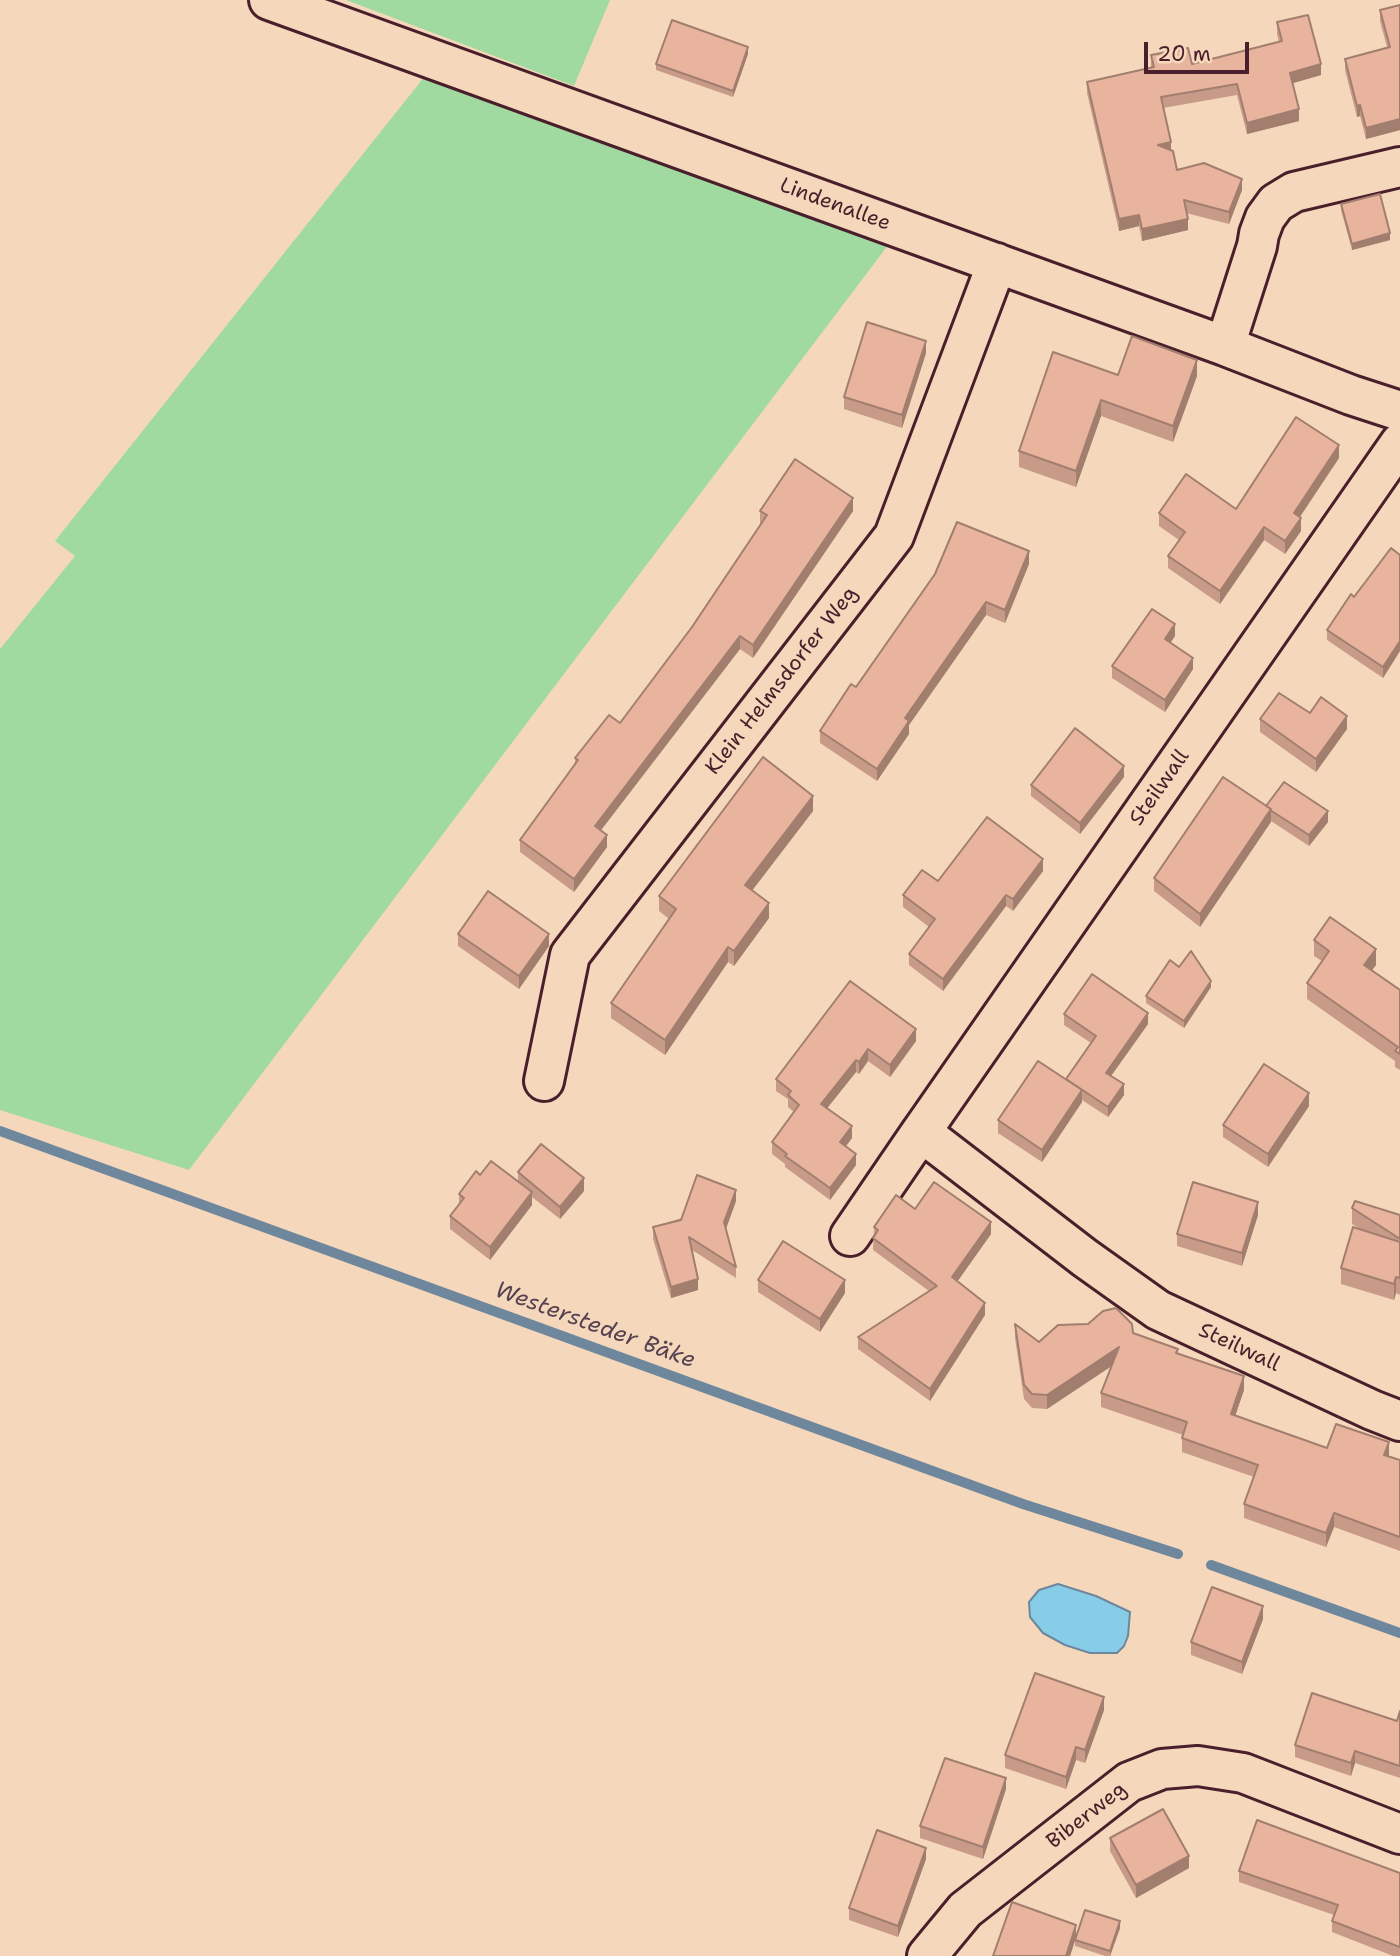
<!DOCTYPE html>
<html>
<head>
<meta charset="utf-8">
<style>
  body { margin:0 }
  #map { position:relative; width:1400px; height:1956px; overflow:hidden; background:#f5d8bb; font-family:"Shantell Sans",sans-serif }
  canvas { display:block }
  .scale { position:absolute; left:1144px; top:42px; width:105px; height:32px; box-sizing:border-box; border:4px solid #4a1f2b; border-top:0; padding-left:9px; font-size:21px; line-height:24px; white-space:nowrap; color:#4a1f2b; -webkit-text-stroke:5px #f5d8bb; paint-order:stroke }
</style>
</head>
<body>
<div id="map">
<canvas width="1400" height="1956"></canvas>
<div class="scale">20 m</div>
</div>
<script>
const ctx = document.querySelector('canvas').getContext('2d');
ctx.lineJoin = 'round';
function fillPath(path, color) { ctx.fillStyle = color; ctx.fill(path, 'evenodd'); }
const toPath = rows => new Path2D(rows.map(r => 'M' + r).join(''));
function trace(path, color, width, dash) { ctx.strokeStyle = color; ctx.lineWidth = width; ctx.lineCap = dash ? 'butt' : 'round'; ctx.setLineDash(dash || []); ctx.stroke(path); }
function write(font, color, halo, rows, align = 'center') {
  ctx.font = font + ' "Shantell Sans",sans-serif'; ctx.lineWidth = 6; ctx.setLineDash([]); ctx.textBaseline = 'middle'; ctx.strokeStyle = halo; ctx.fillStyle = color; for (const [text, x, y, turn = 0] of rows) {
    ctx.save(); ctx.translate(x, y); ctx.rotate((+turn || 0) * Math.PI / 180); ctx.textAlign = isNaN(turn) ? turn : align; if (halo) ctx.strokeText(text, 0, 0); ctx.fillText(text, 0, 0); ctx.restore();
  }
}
const green = toPath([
  [346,0,610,0,574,86],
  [425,76,892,240,189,1170,0,1110,0,649,75,556,55,541]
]);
const water = toPath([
  [1058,1584,1096,1596,1130,1612,1128,1636,1124,1646,1117,1653,1090,1653,1065,1645,1043,1633,1030,1617,1029,1602,1039,1590,1058,1584]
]);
const stream = toPath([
  [0,1131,1023,1504,1178,1554],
  [1211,1565,1400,1633]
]);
const minor = toPath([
  [269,0,1225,346,1351,395,1400,411],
  [1225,346,1257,246,1259,234,1265,218,1276,203,1294,192,1400,167],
  [1400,443,921,1132,1085,1258,1158,1310,1372,1410,1400,1421],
  [544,1081,570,955,894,536,997,263],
  [850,1236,921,1132],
  [927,1956,965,1910,1129,1782,1162,1769,1198,1766,1243,1773,1400,1834]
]);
const wall = toPath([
  [1400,5,1400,130,1366,139,1360,116,1357,117,1345,70,1345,59,1387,47,1380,21,1380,10],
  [1277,22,1321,75,1293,83,1299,121,1247,134,1237,95,1163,108,1171,150,1177,170,1242,190,1229,224,1186,213,1188,230,1142,241,1139,226,1119,231,1087,93,1087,82,1151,67,1151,55,1192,64,1279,42,1277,34],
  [748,54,733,97,656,70,656,64],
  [1341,204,1390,240,1352,250,1341,210],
  [926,353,902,428,844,409,844,397],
  [1118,375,1197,376,1173,442,1101,416,1076,487,1019,467,1019,451],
  [1339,458,1299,517,1301,531,1285,554,1264,540,1220,604,1168,568,1168,556,1179,540,1159,526,1159,513,1236,509],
  [760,511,853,511,753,658,740,649,601,830,607,847,574,892,520,852,520,840,575,764,575,758,620,723,692,627,762,524,760,523],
  [1400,555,1400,651,1383,678,1327,640,1327,630,1354,597],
  [1029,564,1005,623,986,615,909,725,909,734,877,781,820,743,820,731,856,687],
  [1175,636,1170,643,1193,669,1165,712,1112,678,1112,666],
  [1310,713,1347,729,1316,772,1260,732,1260,719],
  [1124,777,1080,834,1031,796,1031,785],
  [1266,806,1328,822,1309,846,1271,821,1200,927,1154,891,1154,878],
  [813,811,752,890,769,918,734,966,728,962,665,1055,611,1018,611,1003,669,919,659,911,659,896],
  [1043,871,1013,911,1006,906,943,991,909,965,909,954,929,927,903,907,903,895,938,881],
  [458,934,549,946,519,989,458,946],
  [1314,940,1376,965,1372,970,1400,990,1400,1070,1395,1067,1395,1061,1307,999,1307,983,1322,961,1314,956],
  [1179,967,1211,987,1184,1028,1146,1003,1146,996],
  [850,981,916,1041,890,1077,868,1061,859,1074,856,1072,827,1108,852,1138,846,1146,856,1165,830,1200,785,1167,785,1164,772,1154,772,1142,794,1112,788,1107,788,1099,776,1091,776,1079],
  [1064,1014,1148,1024,1111,1076,1124,1095,1108,1117,1082,1100,1082,1102,1042,1162,998,1133,998,1120,1066,1079,1091,1043,1064,1025],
  [1309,1106,1268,1167,1223,1137,1223,1125],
  [518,1172,584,1191,560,1219,532,1197,532,1205,490,1260,450,1229,450,1216,459,1204,459,1194,480,1175,518,1181],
  [736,1201,726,1229,736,1267,736,1278,692,1250,698,1290,671,1298,653,1239,653,1227],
  [1352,1208,1400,1215,1400,1295,1396,1293,1394,1300,1341,1284,1341,1268,1362,1230,1352,1224],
  [915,1209,991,1234,957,1282,985,1315,930,1401,858,1349,858,1337,929,1291,873,1250,874,1227],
  [1258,1215,1242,1266,1177,1246,1177,1234],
  [758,1280,845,1293,820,1332,758,1292],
  [1015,1324,1039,1342,1133,1333,1178,1353,1244,1390,1235,1416,1327,1448,1389,1456,1400,1460,1400,1551,1334,1527,1326,1547,1244,1518,1244,1504,1254,1477,1182,1452,1182,1438,1183,1435,1101,1407,1101,1393,1112,1366,1047,1409,1032,1408,1024,1399,1015,1338],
  [1263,1619,1242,1674,1191,1655,1191,1642],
  [1104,1710,1085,1763,1076,1760,1066,1789,1005,1768,1005,1755],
  [1400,1711,1400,1778,1355,1763,1351,1776,1295,1757,1295,1745,1397,1721],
  [1006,1789,983,1859,920,1838,920,1826],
  [1110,1838,1189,1868,1136,1898,1110,1851],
  [926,1859,898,1937,849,1920,849,1908],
  [1239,1871,1400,1873,1400,1956,1393,1956,1332,1932,1332,1921,1334,1915,1239,1882],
  [1120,1928,1110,1956,1105,1956,1075,1946,1075,1941,1070,1956,993,1956,1076,1936]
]);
const shadedWall = toPath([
  [748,47,748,54,733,97,733,91],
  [1321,64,1321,75,1290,84,1290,73],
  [1360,105,1360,116,1357,117,1357,106],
  [1299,109,1299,121,1247,134,1247,123],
  [1400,119,1400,130,1366,139,1366,128],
  [1171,142,1171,153,1158,145],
  [1242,179,1242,190,1229,224,1229,212],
  [1139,215,1139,226,1119,231,1119,219],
  [1188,219,1188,230,1142,241,1142,229],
  [1390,233,1390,240,1352,250,1352,244],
  [926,341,926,353,902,428,902,415],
  [1197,360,1197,376,1173,442,1173,426],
  [1101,400,1101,416,1076,487,1076,471],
  [1339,445,1339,458,1294,526,1294,513],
  [853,498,853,511,753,658,753,645],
  [1301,518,1301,531,1285,554,1285,541],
  [1264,527,1264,540,1220,604,1220,591],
  [1029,551,1029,564,1005,623,1005,610],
  [986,602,986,615,909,725,909,734,877,781,877,769,905,718],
  [1175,624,1175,636,1165,651,1165,639],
  [740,636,740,649,595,838,595,826],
  [1400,641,1400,651,1383,678,1383,667],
  [1193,658,1193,669,1165,712,1165,700],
  [1347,716,1347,729,1316,772,1316,759],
  [1124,766,1124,777,1080,834,1080,823],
  [813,796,813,811,745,900,745,885],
  [1271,809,1271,822,1200,927,1200,914],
  [1328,811,1328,822,1309,846,1309,835],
  [607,835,607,847,574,892,574,879],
  [1043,859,1043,871,1013,911,1013,899],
  [1006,895,1006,906,943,991,943,979],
  [769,903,769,918,734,966,734,951],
  [549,934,549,946,519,989,519,976],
  [728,947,728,962,665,1055,665,1040],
  [1376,949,1376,965,1364,981,1364,965],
  [1211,981,1211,987,1184,1028,1184,1021],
  [1148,1013,1148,1024,1106,1083,1106,1073],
  [916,1029,916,1041,890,1077,890,1065],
  [868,1049,868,1061,859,1074,859,1062],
  [856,1060,856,1072,821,1116,821,1104],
  [1124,1084,1124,1095,1108,1117,1108,1107],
  [1082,1090,1082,1102,1042,1162,1042,1150],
  [1309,1093,1309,1106,1268,1167,1268,1154],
  [852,1126,852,1138,840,1154,840,1142],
  [856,1154,856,1165,830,1200,830,1188],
  [584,1178,584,1191,560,1219,560,1207],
  [736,1190,736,1201,724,1234,724,1222],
  [532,1192,532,1205,490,1260,490,1247],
  [1258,1202,1258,1215,1242,1266,1242,1253],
  [991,1222,991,1234,952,1289,952,1277],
  [1396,1277,1396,1293,1394,1300,1394,1284],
  [698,1279,698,1290,671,1298,671,1287],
  [845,1280,845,1293,820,1332,820,1319],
  [985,1303,985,1315,930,1401,930,1389],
  [1119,1347,1119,1361,1047,1409,1047,1395],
  [1244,1376,1244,1390,1231,1428,1231,1414],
  [1389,1442,1389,1457,1384,1455],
  [1334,1513,1334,1527,1326,1547,1326,1533],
  [1263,1606,1263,1619,1242,1674,1242,1662],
  [1104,1697,1104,1710,1085,1763,1085,1750],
  [1076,1747,1076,1760,1066,1789,1066,1777],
  [1355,1751,1355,1763,1351,1776,1351,1763],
  [1006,1778,1006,1789,983,1859,983,1847],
  [926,1848,926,1859,898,1937,898,1926],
  [1189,1856,1189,1868,1136,1898,1136,1885],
  [1120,1921,1120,1928,1110,1956,1110,1951],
  [1076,1925,1076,1937,1070,1956,1066,1956]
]);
const building = toPath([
  [1400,5,1400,119,1366,128,1360,105,1357,106,1345,59,1390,47,1380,10,1400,5],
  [1308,15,1321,64,1290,73,1299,109,1247,123,1237,84,1161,97,1171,142,1158,145,1173,151,1177,170,1204,163,1242,179,1229,212,1184,200,1188,219,1142,229,1139,215,1119,219,1087,82,1154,67,1151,55,1188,48,1192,64,1282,41,1277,22,1308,15],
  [672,20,748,47,733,91,656,64,672,20],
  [1380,194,1390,233,1352,244,1341,204,1380,194],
  [867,322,926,341,902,415,844,397,867,322],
  [1132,336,1197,360,1173,426,1101,400,1076,471,1019,451,1053,352,1118,375,1132,336],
  [1296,417,1339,445,1294,513,1301,518,1285,541,1264,527,1220,591,1168,556,1185,532,1159,513,1186,474,1236,509,1296,417],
  [795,459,853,498,753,645,740,636,595,826,607,835,574,879,520,840,578,760,575,758,609,715,620,723,692,627,767,515,760,511,795,459],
  [957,522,1029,551,1005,610,986,602,905,718,909,721,877,769,820,731,851,684,856,687,935,574,957,522],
  [1391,548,1400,555,1400,641,1383,667,1327,630,1351,594,1354,597,1391,548],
  [1152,609,1175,624,1165,639,1193,658,1165,700,1112,666,1152,609],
  [1279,693,1310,713,1321,697,1347,716,1316,759,1260,719,1279,693],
  [1075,728,1124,766,1080,823,1031,785,1075,728],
  [763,757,813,796,745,885,769,903,734,951,728,947,665,1040,611,1003,676,909,659,896,763,757],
  [1223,777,1271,809,1200,914,1154,878,1223,777],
  [1284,782,1328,811,1309,835,1270,810,1271,809,1266,806,1284,782],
  [987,817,1043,859,1013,899,1006,895,943,979,909,954,935,919,903,895,922,870,938,881,987,817],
  [488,891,549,934,519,976,458,934,488,891],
  [1330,917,1376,949,1364,965,1400,990,1400,1054,1395,1051,1398,1047,1307,983,1329,951,1314,940,1330,917],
  [1191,951,1211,981,1184,1021,1146,996,1170,960,1179,967,1191,951],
  [1092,974,1148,1013,1106,1073,1124,1084,1108,1107,1066,1079,1096,1036,1064,1014,1092,974],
  [850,981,916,1029,890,1065,868,1049,859,1062,856,1060,821,1104,852,1126,840,1142,856,1154,830,1188,785,1156,787,1154,772,1142,799,1105,788,1095,791,1091,776,1079,850,981],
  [1038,1061,1082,1090,1042,1150,998,1120,1038,1061],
  [1264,1064,1309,1093,1268,1154,1223,1125,1264,1064],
  [541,1144,584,1178,560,1207,518,1172,541,1144],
  [491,1161,532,1192,490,1247,450,1216,464,1198,459,1194,476,1171,480,1175,491,1161],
  [697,1175,736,1190,724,1222,736,1267,689,1237,698,1279,671,1287,653,1227,681,1220,697,1175],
  [934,1182,991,1222,952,1277,985,1303,930,1389,858,1337,937,1286,873,1238,878,1230,874,1227,896,1195,915,1209,934,1182],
  [1193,1182,1258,1202,1242,1253,1177,1234,1193,1182],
  [1355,1201,1400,1215,1400,1239,1352,1208,1355,1201],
  [1353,1227,1400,1242,1400,1278,1396,1277,1394,1284,1341,1268,1353,1227],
  [783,1241,845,1280,820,1319,758,1280,783,1241],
  [1116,1308,1132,1324,1133,1333,1178,1349,1176,1353,1244,1376,1231,1414,1327,1448,1336,1424,1389,1442,1384,1455,1400,1460,1400,1537,1334,1513,1326,1533,1244,1504,1258,1465,1182,1438,1187,1422,1101,1393,1119,1347,1047,1395,1032,1394,1024,1385,1015,1324,1039,1342,1058,1325,1088,1324,1103,1311,1116,1308],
  [1212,1587,1263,1606,1242,1662,1191,1642,1212,1587],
  [1035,1673,1104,1697,1085,1750,1076,1747,1066,1777,1005,1755,1035,1673],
  [1312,1693,1397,1721,1400,1711,1400,1766,1355,1751,1351,1763,1295,1745,1312,1693],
  [945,1758,1006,1778,983,1847,920,1826,945,1758],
  [1163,1809,1189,1856,1136,1885,1110,1838,1163,1809],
  [1257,1820,1400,1873,1400,1947,1332,1921,1338,1905,1239,1871,1257,1820],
  [877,1830,926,1848,898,1926,849,1908,877,1830],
  [1012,1902,1076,1925,1066,1956,993,1956,1012,1902],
  [1085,1910,1120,1921,1110,1951,1075,1940,1085,1910]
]);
const streetNames = [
  ["Lindenallee",835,205,20],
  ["Klein Helmsdorfer Weg",782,681,-52],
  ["Steilwall",1160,788,-55],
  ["Steilwall",1239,1348,25],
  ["Biberweg",1087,1816,-38]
];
const waterNames = [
  ["Westersteder Bäke",595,1326,20]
];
fillPath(green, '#a1daa0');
fillPath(water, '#87cde8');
trace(water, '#6f879c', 2);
trace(stream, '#6f879c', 10);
trace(minor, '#4a1f2b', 44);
trace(minor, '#f5d8bb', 38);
fillPath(wall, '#c89b88');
fillPath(shadedWall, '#a27e6f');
fillPath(building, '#e8b49e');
trace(building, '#a27e6f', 2);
write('21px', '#4a1f2b', '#f5d8bb', streetNames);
write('italic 23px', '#564251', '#f5d8bb', waterNames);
</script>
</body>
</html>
